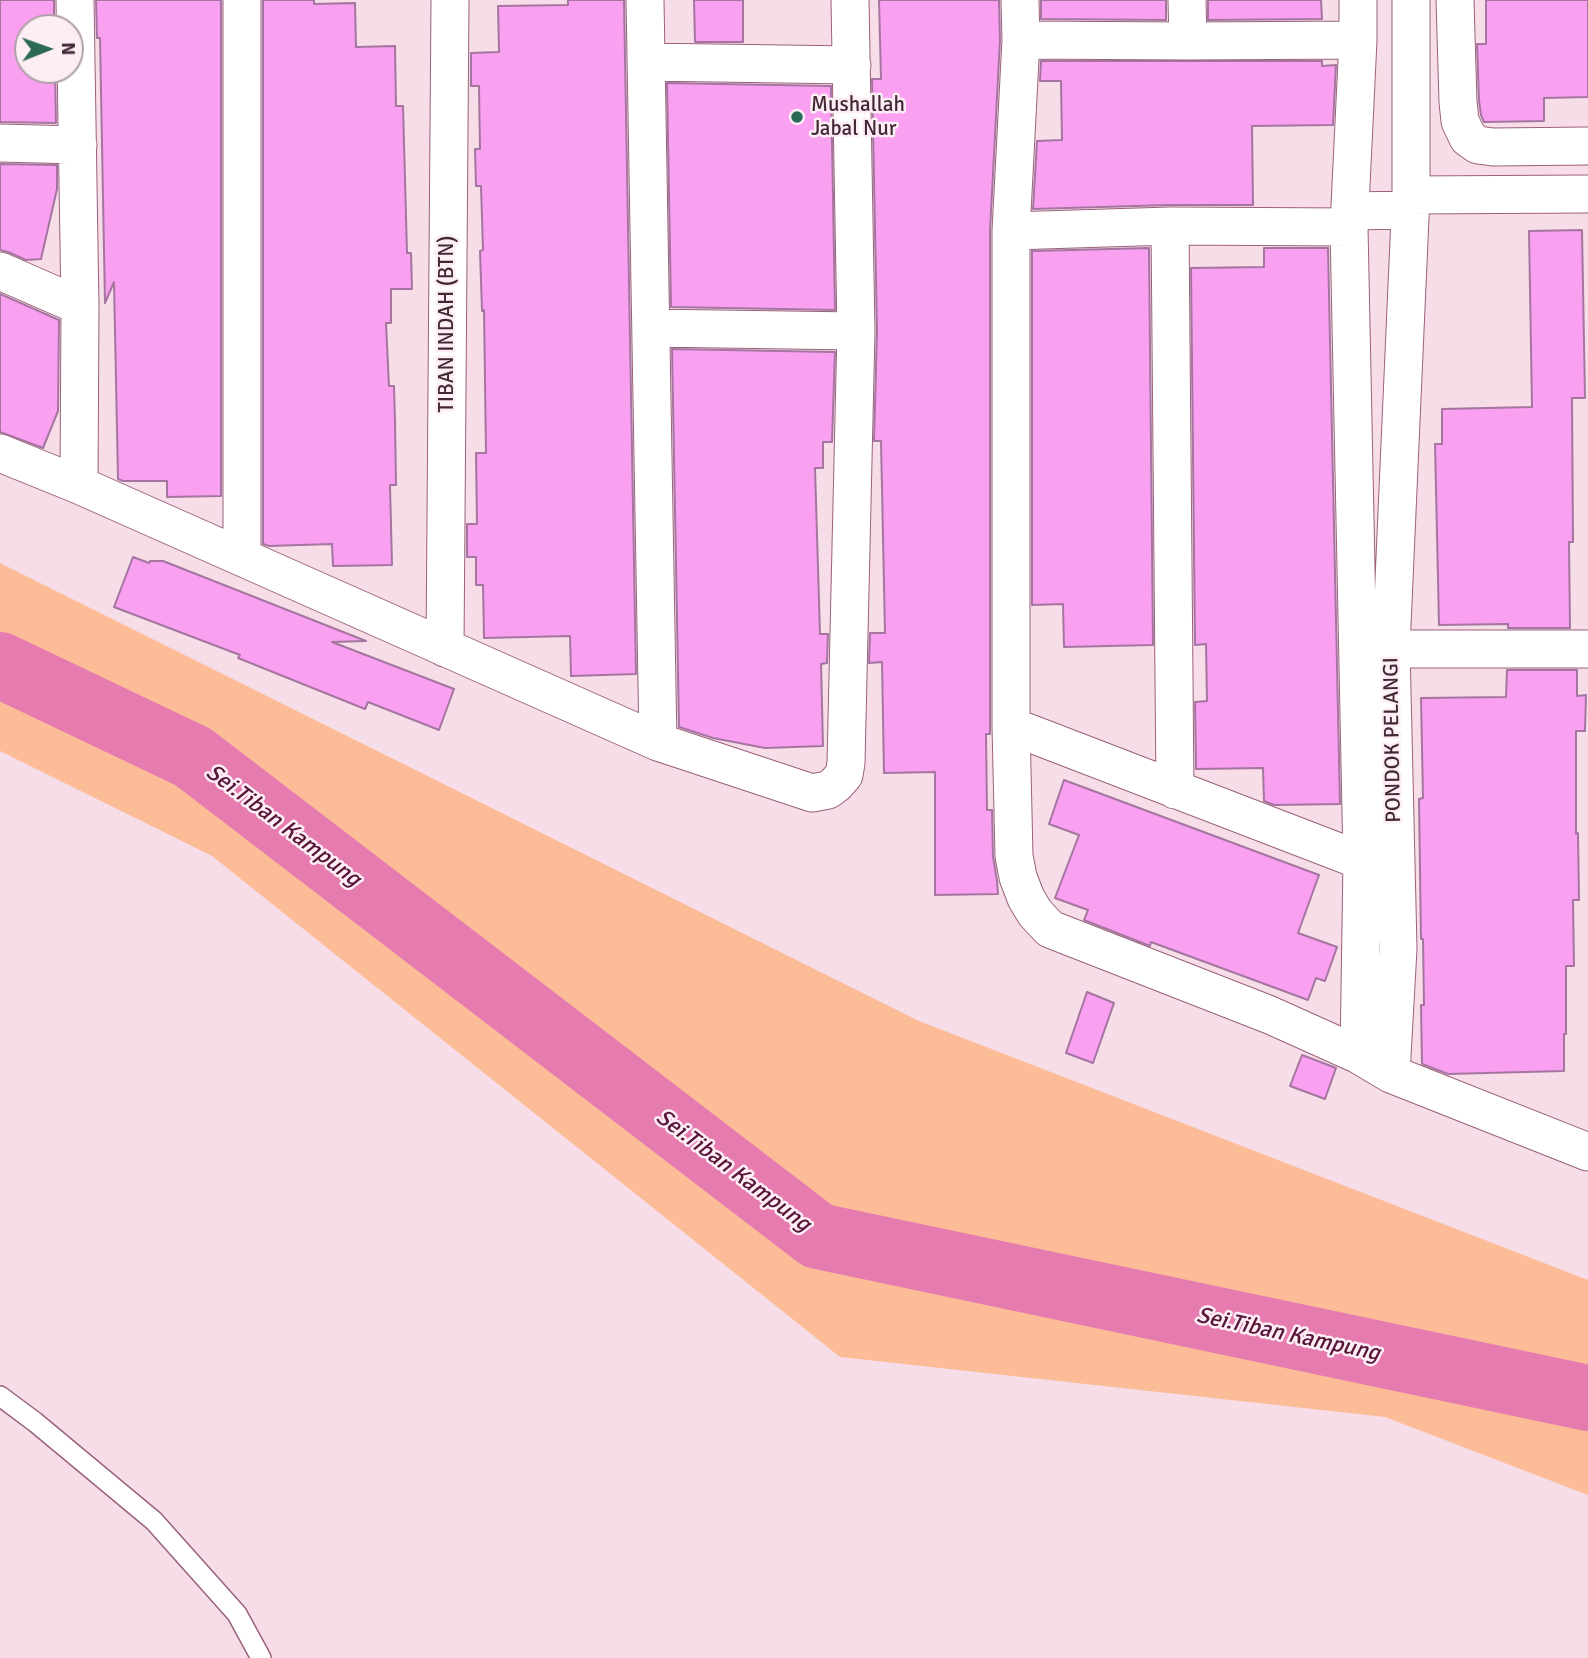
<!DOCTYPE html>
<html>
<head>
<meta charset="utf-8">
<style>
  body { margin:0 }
  #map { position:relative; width:1588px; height:1658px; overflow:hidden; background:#f7dde8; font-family:Signika,sans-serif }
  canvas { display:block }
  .north { position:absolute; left:14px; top:14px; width:70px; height:70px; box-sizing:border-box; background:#fceef4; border:2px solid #b19fa7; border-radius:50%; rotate:89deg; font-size:19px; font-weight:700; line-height:28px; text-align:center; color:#412834 }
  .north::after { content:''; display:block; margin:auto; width:24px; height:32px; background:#2b6956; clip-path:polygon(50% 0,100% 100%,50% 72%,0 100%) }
</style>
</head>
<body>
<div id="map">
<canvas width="1588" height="1658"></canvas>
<div class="north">N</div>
</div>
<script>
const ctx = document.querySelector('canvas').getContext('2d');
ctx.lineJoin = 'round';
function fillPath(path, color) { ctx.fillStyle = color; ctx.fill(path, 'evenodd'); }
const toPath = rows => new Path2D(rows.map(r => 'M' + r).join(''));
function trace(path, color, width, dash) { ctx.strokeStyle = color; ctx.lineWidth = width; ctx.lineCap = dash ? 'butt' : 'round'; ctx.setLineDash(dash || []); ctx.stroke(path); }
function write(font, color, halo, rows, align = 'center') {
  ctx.font = font + ' Signika,sans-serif'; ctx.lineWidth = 5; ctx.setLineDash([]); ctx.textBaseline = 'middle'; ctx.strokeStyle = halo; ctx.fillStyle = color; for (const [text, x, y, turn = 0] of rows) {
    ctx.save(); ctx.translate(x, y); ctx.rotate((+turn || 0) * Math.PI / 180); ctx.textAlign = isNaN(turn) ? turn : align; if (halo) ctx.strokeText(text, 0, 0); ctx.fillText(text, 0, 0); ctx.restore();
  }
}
const green = toPath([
  [0,563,919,1021,1588,1280,1588,1495,1385,1417,840,1357,212,856,0,751]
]);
const river = toPath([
  [0,665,193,757,818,1236,1588,1398]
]);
const building = toPath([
  [0,0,54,0,54,28,28,28,28,70,55,70,56,123,0,122,0,0],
  [96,0,221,0,221,496,167,497,167,481,123,481,118,479,114,282,105,303,100,38,97,38,96,0],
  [263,0,314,0,314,4,355,3,356,47,395,46,396,106,403,106,407,253,411,253,412,289,391,289,391,323,386,323,389,386,394,386,395,421,396,485,390,485,392,565,333,566,332,544,269,546,263,544,263,0],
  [568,0,624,0,636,674,571,676,570,636,484,638,483,585,476,585,476,557,467,557,467,524,477,524,476,453,486,453,484,310,482,311,480,251,483,250,481,186,476,186,475,149,480,149,479,86,471,86,471,53,499,52,498,6,568,5,568,0],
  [694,0,743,0,743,42,695,42,694,0],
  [879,0,999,0,1000,40,990,231,990,734,986,734,987,810,992,810,993,856,997,881,998,894,935,895,935,772,884,773,882,662,869,663,870,633,885,633,881,441,874,441,877,331,872,79,881,79,879,0],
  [1041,0,1166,0,1166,20,1041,19,1041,0],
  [1208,0,1321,0,1322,19,1208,20,1208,0],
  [1486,0,1588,0,1588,97,1544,98,1544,121,1484,122,1481,115,1479,101,1477,44,1486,44,1486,0],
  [1041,61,1322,61,1322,66,1336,65,1333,125,1252,126,1253,205,1170,205,1033,209,1037,141,1062,140,1061,81,1040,81,1041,61],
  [667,83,831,86,835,310,671,307,667,83],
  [0,164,57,165,57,189,41,259,26,260,8,252,0,250,0,164],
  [1582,230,1585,398,1572,398,1573,542,1569,542,1570,628,1508,628,1508,624,1439,625,1435,444,1442,444,1442,409,1532,407,1529,231,1582,230],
  [1149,248,1153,645,1064,647,1063,604,1032,605,1032,251,1149,248],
  [1264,248,1328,248,1340,804,1274,805,1264,801,1263,768,1196,769,1195,702,1207,701,1206,644,1195,645,1191,268,1264,267,1264,248],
  [0,294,59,320,58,411,43,448,0,432,0,294],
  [672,349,835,352,832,442,823,442,823,468,815,468,820,634,828,634,827,663,821,664,823,746,765,748,713,738,679,727,672,349],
  [133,557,149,563,150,561,163,561,366,641,332,642,454,689,439,730,368,702,365,709,238,658,240,655,114,607,133,557],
  [1507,670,1577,670,1577,696,1586,695,1585,731,1576,731,1576,834,1578,833,1579,900,1573,900,1574,966,1566,966,1566,1034,1564,1034,1564,1071,1448,1074,1422,1064,1421,1005,1424,1005,1423,939,1421,939,1419,799,1423,798,1421,698,1506,697,1507,670],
  [1064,780,1319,875,1298,933,1337,947,1325,981,1316,978,1308,1000,1151,942,1150,946,1084,920,1088,910,1055,898,1079,835,1049,824,1064,780],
  [1087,992,1114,1003,1093,1063,1066,1053,1087,992],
  [1302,1055,1336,1068,1325,1099,1290,1086,1302,1055]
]);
const lane = toPath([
  [0,1396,35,1422,154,1521,237,1614,261,1658]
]);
const street = toPath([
  [75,0,80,306,79,485],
  [645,0,658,742],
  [1020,0,1021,40,1011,231,1011,726,1014,856,1018,877,1026,898,1035,913,1050,929,1270,1015,1359,1055,1391,1074,1588,1152],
  [1187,0,1188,41],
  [1358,0,1358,40,1349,227,1362,861,1359,1055],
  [1455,0,1458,102,1460,121,1468,138,1478,145,1493,147,1588,146],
  [1021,40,1188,41,1358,40],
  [646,62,852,65],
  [0,143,78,145],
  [1411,195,1588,194],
  [1350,211,1410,210],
  [1170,226,1175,790],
  [1011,231,1170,226,1349,227],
  [0,271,80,306],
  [651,328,856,331],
  [0,453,79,485,658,742,812,793,828,790,836,784,844,775,846,763,856,331,850,0],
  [242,557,242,0],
  [445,648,450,0],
  [1369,649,1588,649],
  [1011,726,1362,861],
  [1391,1074,1398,949,1391,648,1411,195,1411,0]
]);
const markers = [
  [797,117,7,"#2b6956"]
];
const poiNames = [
  ["Mushallah",811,105],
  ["Jabal Nur",811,129]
];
const streetNames = [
  ["TIBAN INDAH (BTN)",447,324,-90],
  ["PONDOK PELANGI",1393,740,-91]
];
const waterNames = [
  ["Sei.Tiban Kampung",283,826,37],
  ["Sei.Tiban Kampung",733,1171,37],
  ["Sei.Tiban Kampung",1288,1335,12]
];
fillPath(green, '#fdbc98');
trace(river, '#e67bb0', 66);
fillPath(building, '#f9a0f1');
trace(building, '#a4759f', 2);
trace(lane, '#9a617c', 22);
trace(street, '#9a617c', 39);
trace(lane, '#fff', 19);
trace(street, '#fff', 37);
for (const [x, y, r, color] of markers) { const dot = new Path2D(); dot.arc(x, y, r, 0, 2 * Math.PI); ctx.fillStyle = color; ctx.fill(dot); trace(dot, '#fceef4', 2.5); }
write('21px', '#412834', '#fceef4', poiNames, 'left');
write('21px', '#412834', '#fceef4', streetNames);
write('italic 23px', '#57153a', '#fceef4', waterNames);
</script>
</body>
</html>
